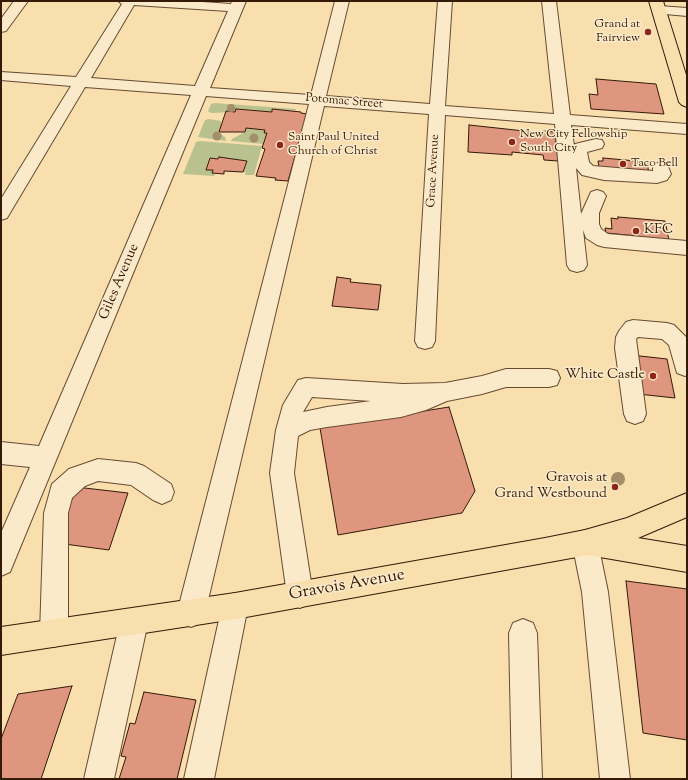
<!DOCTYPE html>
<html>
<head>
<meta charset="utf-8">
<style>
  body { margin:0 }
  #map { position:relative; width:688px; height:780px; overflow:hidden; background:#f9deae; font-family:"Sorts Mill Goudy",serif }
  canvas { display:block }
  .frame { position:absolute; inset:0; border:2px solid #351a07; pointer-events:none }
</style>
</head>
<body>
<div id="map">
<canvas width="688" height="780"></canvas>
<div class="frame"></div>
</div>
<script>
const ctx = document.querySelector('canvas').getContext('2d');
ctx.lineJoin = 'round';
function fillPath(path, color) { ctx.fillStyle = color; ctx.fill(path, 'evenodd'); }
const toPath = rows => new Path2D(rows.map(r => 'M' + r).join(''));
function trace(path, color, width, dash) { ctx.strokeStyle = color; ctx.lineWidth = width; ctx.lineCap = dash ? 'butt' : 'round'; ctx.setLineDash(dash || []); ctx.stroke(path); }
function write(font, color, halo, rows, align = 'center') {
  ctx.font = font + ' "Sorts Mill Goudy",serif'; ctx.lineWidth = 3; ctx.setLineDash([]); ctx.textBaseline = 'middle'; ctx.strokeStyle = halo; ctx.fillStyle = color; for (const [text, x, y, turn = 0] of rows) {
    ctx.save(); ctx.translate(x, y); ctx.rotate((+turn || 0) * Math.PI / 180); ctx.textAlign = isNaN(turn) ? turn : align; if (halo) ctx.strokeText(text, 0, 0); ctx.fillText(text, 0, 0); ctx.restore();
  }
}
const green = toPath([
  [215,103,296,109,295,111,273,109,272,112,236,109,235,112,211,113,208,111,211,104],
  [209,119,221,121,221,123,223,124,219,133,225,137,226,141,198,137,205,120],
  [246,128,265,130,264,133,267,133,263,144,231,141,232,139,245,132],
  [200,141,262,146,254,175,245,175,246,173,243,172,247,161,219,157,218,159,210,158,206,169,213,170,215,173,214,176,183,174,196,142]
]);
const building = toPath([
  [596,79,656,84,664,114,591,109,589,94,598,95,596,79],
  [236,109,272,112,272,109,301,112,301,113,307,114,288,181,275,180,276,178,256,176,265,149,262,148,267,133,264,133,265,130,246,128,245,132,219,132,226,111,235,112,236,109],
  [469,125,543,133,543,131,555,132,558,161,544,160,543,155,512,152,512,155,468,152,469,125],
  [219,157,247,161,243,172,224,171,224,174,212,173,213,170,206,170,210,158,218,159,219,157],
  [603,158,647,162,649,174,599,167,598,161,603,161,603,158],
  [618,217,665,221,669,240,638,240,638,236,606,233,605,228,612,229,611,218,618,219,618,217],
  [337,277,351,279,350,282,381,285,378,310,332,306,337,277],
  [631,355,667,359,675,398,638,394,631,355],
  [449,407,475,491,462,513,338,535,320,428,449,407],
  [76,487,128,493,109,550,57,543,76,487],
  [626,581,687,589,687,740,643,733,626,581],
  [72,686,41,779,1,779,1,739,18,694,72,686],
  [144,692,196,700,177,779,119,779,126,757,121,756,130,723,135,724,144,692]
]);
const minor = toPath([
  [14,1,28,1,6,31,1,32,1,19,14,1],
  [118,1,188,1,231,4,232,1,246,1,210,88,311,95,335,1,349,1,326,96,430,104,438,1,452,1,445,106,554,114,542,1,556,1,570,115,687,124,687,134,571,125,574,146,575,144,596,139,602,140,604,144,602,148,587,152,589,162,593,166,653,171,653,168,655,164,661,162,667,164,671,174,667,180,657,183,604,180,582,175,576,168,581,214,591,192,597,190,603,192,606,196,599,213,599,224,601,229,608,234,687,241,687,255,604,247,597,245,586,238,583,230,587,265,584,270,577,272,570,270,567,265,555,124,445,115,435,341,432,347,425,349,418,347,415,341,429,114,324,106,205,613,201,623,191,627,181,623,177,613,309,104,206,96,10,572,1,576,1,533,30,467,1,464,1,442,39,446,191,95,85,87,7,218,1,220,1,199,71,86,1,80,1,72,76,77,122,4,118,1],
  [134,5,228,11,195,86,91,78,134,5],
  [659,6,687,8,687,16,654,13,652,10,654,7,659,6],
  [633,320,667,323,674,325,687,338,687,375,685,376,677,373,669,345,662,339,638,337,636,339,646,414,643,421,635,424,627,421,624,414,615,348,616,337,619,331,626,322,633,320],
  [506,369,549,369,557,371,560,378,557,385,549,387,506,387,482,394,447,401,426,410,401,417,327,427,310,430,298,436,294,473,313,595,309,604,300,608,291,604,287,595,270,473,276,430,283,405,298,380,306,378,403,384,445,383,482,376,506,369],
  [312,397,371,401,327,407,303,412,312,397],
  [98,459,136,463,144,466,171,484,174,492,171,500,162,504,153,500,131,485,98,481,85,486,72,498,68,513,68,633,64,643,54,647,44,643,40,633,44,513,52,484,69,469,98,459],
  [585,530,594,534,598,543,608,592,630,779,600,779,582,592,572,543,576,534,585,530],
  [235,593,245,596,248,606,214,779,184,779,222,606,225,596,235,593],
  [134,608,144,612,148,622,114,779,84,779,120,622,124,612,134,608],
  [523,619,533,623,537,633,542,779,512,779,509,633,513,623,523,619]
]);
const major = toPath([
  [649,1,663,1,687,78,687,107,682,105,679,102,649,1],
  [687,493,687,517,638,538,687,546,687,572,588,555,235,619,1,655,1,627,235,593,545,538,585,530,627,518,687,493]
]);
const trees = [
  [231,108,4],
  [217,136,4.5],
  [254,138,4.5],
  [618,479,7]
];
const markers = [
  [648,32,4,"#8f2418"],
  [512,142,4,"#8f2418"],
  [280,145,4,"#8f2418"],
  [623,164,4,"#8f2418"],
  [636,231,4,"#8f2418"],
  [653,376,4,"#8f2418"],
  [615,487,4,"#8f2418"]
];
const farPoinames = [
  ["Grand at",640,25,"right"],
  ["Fairview",640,39,"right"],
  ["New City Fellowship",520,135],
  ["South City",520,149],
  ["Saint Paul United",288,138],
  ["Church of Christ",288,152],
  ["Taco Bell",631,164]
];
const farStreetnames = [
  ["Potomac Street",344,102,5],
  ["Grace Avenue",434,171,-87]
];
const poiNames = [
  ["KFC",644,231,"left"],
  ["White Castle",645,376],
  ["Gravois at",607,479],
  ["Grand Westbound",607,495]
];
const streetNames = [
  ["Giles Avenue",120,282,-67]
];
const nearStreetnames = [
  ["Gravois Avenue",347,586,-10]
];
fillPath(green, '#b9c28e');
fillPath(building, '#df967f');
trace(building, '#351a07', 1);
trace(minor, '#664b31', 2);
trace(major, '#351a07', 2);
fillPath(minor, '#fbeaca');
fillPath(major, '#f9deae');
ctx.fillStyle = '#a38e69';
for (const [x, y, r] of trees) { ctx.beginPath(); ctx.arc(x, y, r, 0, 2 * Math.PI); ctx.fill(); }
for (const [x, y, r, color] of markers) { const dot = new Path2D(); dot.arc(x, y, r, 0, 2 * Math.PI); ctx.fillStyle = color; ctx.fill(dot); trace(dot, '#fbeaca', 1.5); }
write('12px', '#351a07', '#fbeaca', farPoinames, 'left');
write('12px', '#351a07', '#fbeaca', farStreetnames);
write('14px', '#351a07', '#fbeaca', poiNames, 'right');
write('14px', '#351a07', '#fbeaca', streetNames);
write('17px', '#351a07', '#fbeaca', nearStreetnames);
</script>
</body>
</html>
